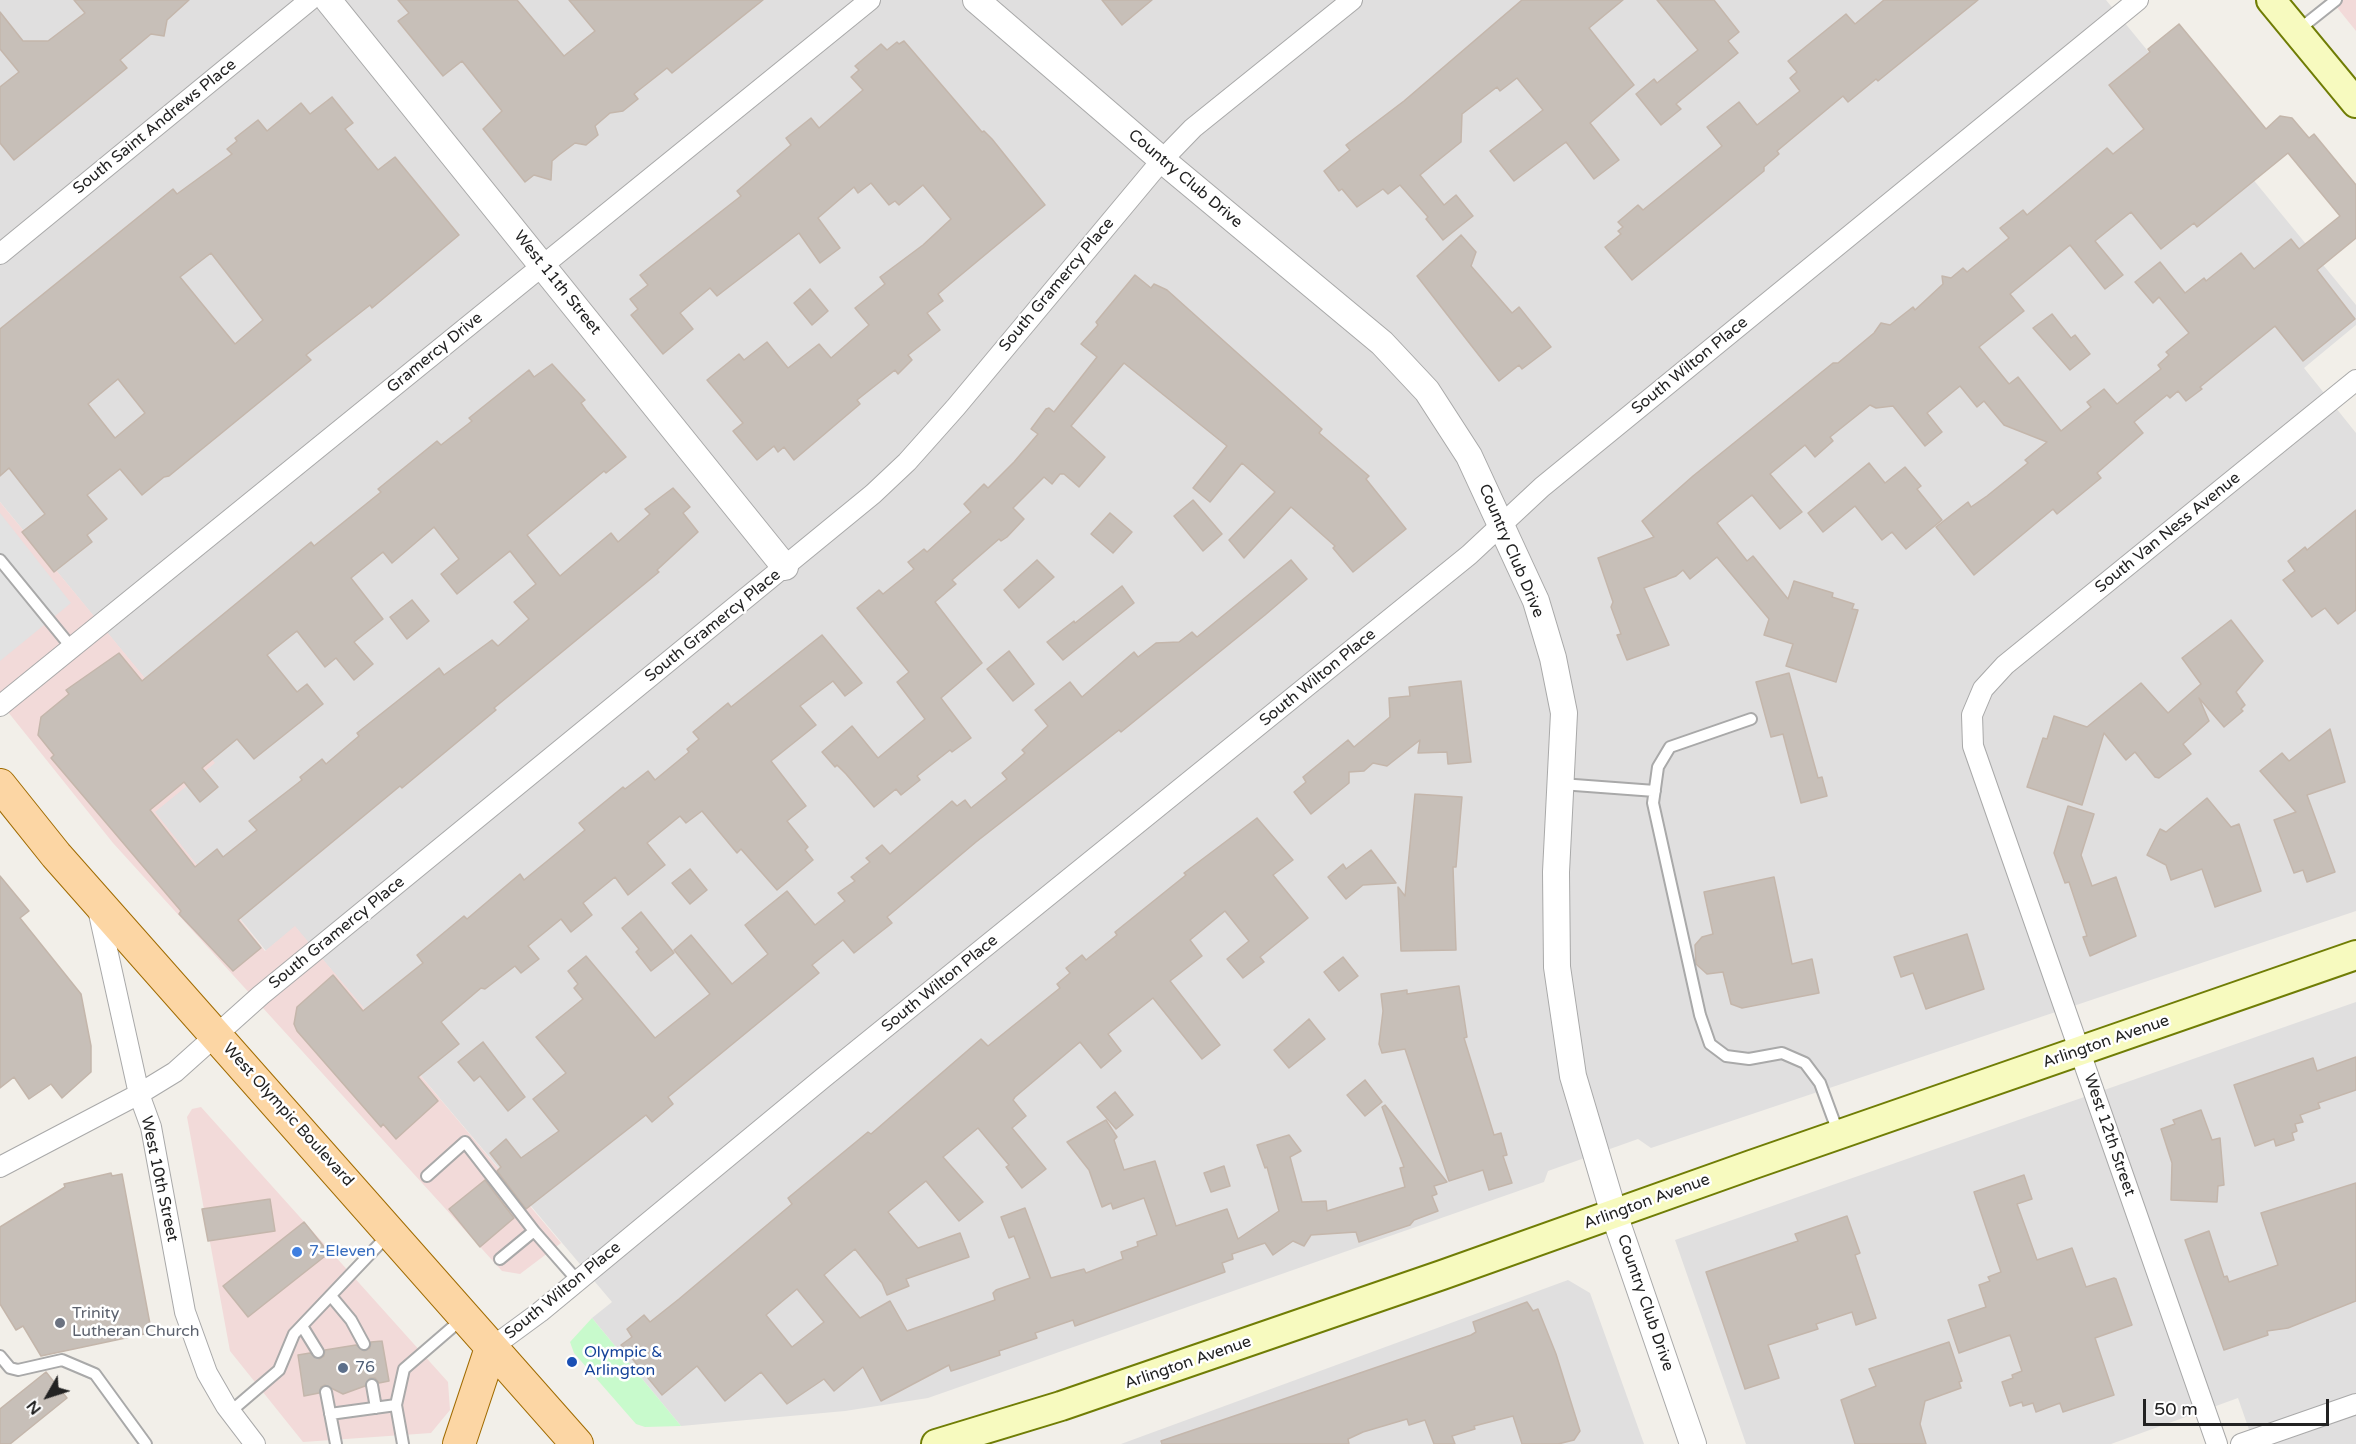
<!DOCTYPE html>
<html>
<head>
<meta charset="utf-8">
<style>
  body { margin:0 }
  #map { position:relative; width:2356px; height:1444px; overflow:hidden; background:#f2efe9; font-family:"Varela Round",sans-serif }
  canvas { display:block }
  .north { position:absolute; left:18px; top:1366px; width:60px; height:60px; -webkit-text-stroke:4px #fff; paint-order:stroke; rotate:231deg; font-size:16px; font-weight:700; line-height:24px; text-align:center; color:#222 }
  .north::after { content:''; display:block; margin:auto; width:21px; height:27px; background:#222; clip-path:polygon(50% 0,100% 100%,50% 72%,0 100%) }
  .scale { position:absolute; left:2143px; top:1399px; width:186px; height:27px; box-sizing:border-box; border:3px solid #222; border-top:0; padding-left:8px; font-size:18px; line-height:21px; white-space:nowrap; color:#222; -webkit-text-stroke:4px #fff; paint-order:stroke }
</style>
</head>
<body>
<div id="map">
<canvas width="2356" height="1444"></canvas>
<div class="north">N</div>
<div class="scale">50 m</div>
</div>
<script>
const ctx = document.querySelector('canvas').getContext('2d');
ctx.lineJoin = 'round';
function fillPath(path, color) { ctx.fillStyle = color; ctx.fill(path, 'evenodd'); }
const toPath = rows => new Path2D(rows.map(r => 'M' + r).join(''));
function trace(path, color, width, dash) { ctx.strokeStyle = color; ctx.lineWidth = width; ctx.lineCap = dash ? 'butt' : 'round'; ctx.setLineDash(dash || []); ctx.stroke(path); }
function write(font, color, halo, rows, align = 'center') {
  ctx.font = font + ' "Varela Round",sans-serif'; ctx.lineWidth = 5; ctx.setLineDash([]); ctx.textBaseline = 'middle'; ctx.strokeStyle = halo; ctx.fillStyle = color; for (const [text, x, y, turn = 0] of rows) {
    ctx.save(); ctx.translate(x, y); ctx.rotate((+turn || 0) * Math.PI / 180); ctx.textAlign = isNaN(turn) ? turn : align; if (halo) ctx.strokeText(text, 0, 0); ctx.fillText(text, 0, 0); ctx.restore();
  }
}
const residential = toPath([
  [0,0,2106,0,2356,305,2356,325,2304,368,2356,433,2356,911,1651,1148,1638,1139,1548,1171,1544,1182,928,1398,845,1411,681,1426,592,1318,612,1302,295,927,266,951,154,812,214,763,0,502],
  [2356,1002,2356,1444,2254,1444,2238,1398,2111,1444,1746,1444,1675,1240],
  [1568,1280,1590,1293,1644,1444,1121,1444]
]);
const commercial = toPath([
  [2331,0,2356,0,2356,31],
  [0,502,215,763,155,812,265,951,295,926,561,1243,520,1274,502,1271,113,843,0,702],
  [201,1107,448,1382,450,1410,431,1433,303,1442,230,1351,187,1117,192,1109]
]);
const park = toPath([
  [592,1318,681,1426,645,1427,636,1424,574,1353,570,1342]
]);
const parking = toPath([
  [0,513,71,603,0,661]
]);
const building = toPath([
  [74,0,189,0,167,20,164,36,151,34,120,60,127,68,14,160,0,143,0,87,19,72,0,49,0,12,23,41,48,41,85,13,74,0],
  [398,0,517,0,564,56,595,31,569,0,763,0,672,73,667,68,634,94,638,99,623,111,610,113,595,126,598,135,586,145,575,143,559,155,552,161,551,180,534,175,525,182,483,129,502,111,462,61,443,76,398,21,409,13,398,0],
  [1102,0,1152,0,1122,25,1102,0],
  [1522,0,1623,0,1589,28,1634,85,1590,123,1619,160,1594,179,1566,142,1514,181,1490,151,1543,110,1517,78,1500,91,1497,87,1462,114,1461,142,1420,175,1444,205,1456,195,1473,216,1443,240,1426,219,1428,217,1400,185,1388,194,1383,189,1357,207,1342,189,1339,191,1324,171,1350,150,1346,145,1404,101,1522,0],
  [1657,0,1714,0,1739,32,1728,41,1738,53,1676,104,1681,109,1661,125,1636,94,1654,79,1657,83,1698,50,1657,0],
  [1884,0,1978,0,1878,81,1876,79,1848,102,1843,96,1777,151,1779,154,1764,167,1764,171,1632,280,1605,247,1621,234,1618,231,1623,227,1618,222,1638,205,1643,210,1722,146,1707,127,1739,102,1757,125,1800,91,1790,78,1797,72,1788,61,1846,14,1855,24,1884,0],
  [2179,24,2266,129,2280,116,2292,118,2309,138,2314,134,2356,185,2356,238,2317,270,2355,319,2303,361,2275,326,2200,387,2202,389,2186,401,2178,391,2170,398,2167,395,2134,422,2143,433,2097,473,2101,478,2057,514,2053,509,1974,575,1936,527,1968,502,1971,507,1987,496,2028,463,2025,460,2047,442,2004,425,1984,401,1977,407,1960,386,1927,413,1942,432,1925,446,1893,406,1876,408,1870,405,1830,437,1833,441,1815,457,1805,445,1770,474,1802,512,1780,529,1752,495,1717,523,1747,561,1753,556,1788,599,1794,581,1833,593,1832,597,1854,604,1852,609,1858,610,1836,682,1786,666,1793,644,1764,635,1769,619,1717,557,1690,579,1683,570,1676,576,1644,588,1669,645,1627,660,1617,635,1621,634,1611,607,1613,602,1598,558,1654,537,1642,521,1693,476,1833,363,1838,363,1874,333,1881,323,1890,325,1913,307,1915,310,1943,284,1942,276,1951,278,1963,268,1967,272,2009,238,2000,228,2023,210,2027,215,2107,148,2113,154,2144,129,2109,85,2150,52,2148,49,2179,24],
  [2288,153,2340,216,2299,249,2291,239,2254,269,2241,253,2206,281,2204,278,2185,293,2160,262,2135,282,2153,303,2159,297,2189,333,2166,352,2169,355,2158,365,2161,369,2117,404,2104,389,2087,402,2091,407,2061,431,2018,377,2009,384,1979,347,2024,311,2010,294,2070,245,2105,289,2123,275,2095,241,2131,212,2161,249,2194,223,2197,227,2288,153],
  [904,41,982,132,984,131,992,139,1045,205,938,294,943,301,927,313,940,330,908,355,912,360,898,374,895,370,857,400,860,404,794,460,784,447,778,452,774,446,757,460,733,431,743,423,707,380,739,354,744,360,767,342,788,368,819,344,831,358,869,325,855,308,885,284,880,277,923,245,951,219,923,185,899,205,895,201,889,205,871,183,858,193,854,187,818,218,840,248,820,263,799,233,717,296,710,288,680,313,693,329,663,354,631,315,638,309,630,299,648,285,640,275,741,196,737,191,791,145,786,138,811,118,819,128,863,90,851,77,859,70,855,66,881,44,887,50,897,42,899,44,904,41],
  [332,97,353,123,345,129,378,170,395,157,459,235,372,308,370,305,306,355,311,360,169,476,164,477,142,495,120,469,87,495,107,519,87,535,92,542,54,572,22,532,45,514,9,468,0,476,0,329,173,189,177,194,232,154,227,149,237,141,235,138,258,120,267,131,301,103,310,114,332,97],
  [211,253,263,320,235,344,180,277,211,253],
  [118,379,145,413,115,438,88,404,118,379],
  [1461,235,1476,252,1471,266,1512,313,1519,307,1551,347,1522,369,1519,365,1499,381,1417,276,1461,235],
  [1135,275,1151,288,1154,284,1167,290,1322,429,1319,433,1369,476,1366,479,1406,529,1353,572,1333,548,1335,546,1291,507,1244,558,1229,540,1275,492,1242,463,1210,502,1193,488,1227,446,1124,363,1071,426,1105,457,1079,487,1064,474,1060,474,1052,484,1044,477,1013,508,1024,519,1007,537,1001,541,999,539,952,580,956,584,935,602,982,663,941,698,971,738,952,752,950,750,917,776,920,780,901,795,896,789,874,807,846,774,837,765,835,767,822,752,852,726,878,758,925,719,897,682,909,672,857,608,879,590,883,594,914,569,908,562,924,549,927,552,971,512,964,504,984,484,988,488,1014,462,1038,434,1031,429,1046,409,1049,408,1054,412,1097,357,1081,344,1098,325,1096,322,1135,275],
  [810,289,828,311,812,325,794,303,810,289],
  [2052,314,2071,338,2075,335,2090,354,2070,370,2033,328,2052,314],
  [552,364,585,400,581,403,586,410,626,457,606,473,604,471,527,535,560,576,611,533,618,542,650,514,645,509,673,488,690,507,683,513,698,532,657,570,659,572,494,708,496,710,402,788,400,786,238,920,261,948,233,971,179,914,181,911,51,758,54,755,38,735,41,717,69,694,66,690,119,653,142,681,311,542,314,546,381,492,378,489,437,441,441,445,472,421,469,418,529,370,534,377,552,364],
  [434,527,459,559,441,574,457,594,510,551,536,584,514,602,529,619,498,646,492,640,444,675,439,668,357,733,359,736,326,764,322,759,300,777,302,780,249,821,257,830,223,857,217,849,195,867,150,810,184,782,200,802,218,787,202,768,237,739,254,759,323,704,307,684,297,692,267,655,297,631,325,667,336,658,354,680,373,664,354,642,383,619,351,578,383,552,392,563,434,527],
  [1869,463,1885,483,1905,467,1921,486,1917,489,1942,520,1906,549,1892,532,1882,540,1855,506,1823,532,1808,513,1869,463],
  [1193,500,1222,534,1203,551,1174,516,1193,500],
  [2356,510,2356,610,2338,624,2325,608,2312,617,2283,580,2295,571,2288,561,2305,547,2307,550,2356,510],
  [1110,513,1132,532,1113,553,1091,534,1110,513],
  [1037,560,1054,577,1019,608,1004,590,1037,560],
  [1291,560,1307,579,1265,615,1121,732,1119,730,976,842,887,917,892,923,854,953,843,940,812,965,819,973,668,1097,673,1104,652,1122,646,1115,526,1209,497,1171,501,1167,490,1153,506,1139,521,1158,559,1131,533,1099,566,1073,536,1037,583,999,574,988,578,984,568,971,586,956,655,1038,710,994,674,950,691,935,732,984,768,954,745,925,787,891,815,925,845,901,838,893,855,881,851,877,870,862,866,858,882,845,890,854,952,801,957,806,965,800,971,808,1007,779,1002,773,1025,753,1022,750,1048,726,1035,710,1070,682,1082,697,1134,652,1138,657,1156,643,1179,642,1192,632,1197,637,1291,560],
  [1122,586,1134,603,1063,660,1047,642,1074,621,1075,623,1122,586],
  [412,600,429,621,407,639,390,617,412,600],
  [2231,620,2263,661,2236,692,2245,705,2241,709,2243,711,2224,727,2199,698,2209,721,2183,744,2191,754,2159,778,2155,777,2135,752,2126,760,2104,733,2082,805,2027,787,2043,738,2047,739,2054,716,2087,727,2141,683,2168,713,2201,684,2182,658,2231,620],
  [822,635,862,683,845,696,833,681,800,706,816,725,771,761,806,806,787,821,808,847,805,850,813,860,777,890,741,849,737,853,702,811,686,823,680,816,647,843,665,865,628,895,615,877,583,903,592,915,571,932,561,919,528,946,539,959,521,973,515,966,485,989,481,988,441,1022,459,1044,418,1077,438,1101,396,1139,383,1124,381,1127,297,1031,294,1024,297,1007,333,975,363,1011,423,963,417,955,464,916,467,919,520,874,524,880,585,830,579,823,623,787,625,789,648,771,655,780,689,752,687,749,699,739,693,732,728,703,731,707,822,635],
  [1009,651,1034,684,1013,701,987,669,1009,651],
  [1789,673,1818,778,1822,777,1827,796,1801,803,1783,734,1771,737,1756,682,1789,673],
  [1461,681,1471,762,1448,764,1447,752,1418,753,1420,740,1387,766,1373,763,1364,771,1349,772,1349,783,1311,814,1294,792,1306,782,1303,777,1348,740,1354,747,1390,717,1389,698,1410,696,1409,687,1461,681],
  [2330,729,2345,782,2307,795,2335,872,2307,882,2303,870,2294,873,2274,820,2296,812,2260,771,2282,753,2289,761,2330,729],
  [1415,794,1462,797,1456,867,1453,867,1456,950,1401,951,1398,887,1405,896,1415,794],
  [2207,798,2231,827,2239,824,2261,891,2215,907,2202,869,2171,880,2166,865,2147,855,2160,829,2166,832,2207,798],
  [2068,806,2094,814,2081,855,2092,886,2116,877,2136,936,2090,956,2083,937,2087,936,2069,882,2065,883,2054,853,2068,806],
  [1257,818,1293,860,1273,875,1308,918,1260,957,1264,962,1243,978,1227,959,1249,941,1225,911,1190,940,1202,956,1170,981,1220,1045,1202,1059,1153,998,1108,1034,1121,1051,1101,1068,1080,1042,1015,1097,1013,1100,1026,1116,1012,1128,1046,1169,1022,1188,1006,1167,1009,1165,978,1128,943,1157,983,1202,959,1221,926,1181,888,1212,918,1248,960,1233,969,1257,906,1279,909,1286,887,1295,882,1283,855,1249,824,1275,860,1318,890,1301,907,1331,995,1300,993,1293,996,1290,1030,1278,1014,1236,1009,1238,1001,1217,1025,1208,1051,1278,1084,1269,1086,1273,1123,1259,1121,1252,1138,1246,1137,1242,1157,1235,1144,1198,1113,1209,1111,1203,1102,1207,1089,1170,1067,1142,1106,1120,1117,1137,1114,1140,1124,1170,1155,1161,1176,1226,1227,1209,1238,1239,1279,1211,1267,1167,1265,1168,1257,1145,1279,1138,1289,1135,1301,1151,1290,1157,1302,1202,1326,1201,1327,1211,1405,1187,1400,1168,1404,1167,1382,1107,1385,1105,1447,1182,1434,1186,1437,1194,1432,1196,1438,1211,1414,1220,1410,1225,1359,1242,1356,1232,1311,1235,1304,1246,1293,1241,1273,1255,1265,1243,1232,1254,1233,1259,1222,1263,1225,1272,1075,1326,1073,1320,1035,1333,1037,1338,999,1351,1000,1355,967,1366,951,1371,949,1365,881,1401,863,1367,834,1391,824,1379,787,1404,761,1372,725,1401,697,1366,662,1395,621,1345,632,1337,627,1329,644,1315,650,1322,679,1299,792,1204,788,1198,868,1132,871,1134,981,1039,988,1046,1060,988,1057,984,1070,973,1066,968,1082,955,1086,960,1117,935,1115,932,1186,875,1184,873,1257,818],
  [797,1289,824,1322,792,1347,766,1315,797,1289],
  [1371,850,1396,883,1363,885,1346,899,1328,877,1343,864,1346,869,1371,850],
  [690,869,707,890,690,904,672,883,690,869],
  [0,876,29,911,20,918,81,994,91,1046,91,1072,62,1098,51,1084,29,1099,14,1077,0,1088,0,876],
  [1774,877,1792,964,1812,959,1819,993,1742,1008,1731,1004,1723,972,1707,974,1696,964,1695,945,1702,937,1713,934,1704,892,1774,877],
  [641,912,674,953,651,971,636,952,639,949,622,928,641,912],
  [1967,934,1984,989,1926,1009,1913,973,1901,977,1894,957,1967,934],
  [1343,957,1358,976,1339,991,1324,972,1343,957],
  [1459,986,1467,1037,1464,1038,1494,1135,1501,1133,1507,1155,1503,1156,1512,1183,1489,1190,1483,1170,1449,1181,1405,1049,1382,1053,1379,1044,1383,1011,1381,994,1407,990,1407,994,1459,986],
  [1309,1019,1325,1039,1289,1068,1274,1050,1309,1019],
  [483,1042,525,1097,508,1111,480,1076,474,1081,458,1062,483,1042],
  [2356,1057,2356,1090,2318,1103,2320,1108,2300,1115,2303,1122,2295,1124,2297,1131,2292,1133,2294,1140,2276,1146,2274,1139,2255,1146,2234,1085,2313,1058,2317,1071,2356,1057],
  [1365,1080,1382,1102,1365,1116,1347,1095,1365,1080],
  [1115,1092,1133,1115,1116,1129,1097,1107,1115,1092],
  [2201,1110,2212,1140,2220,1138,2224,1185,2218,1186,2217,1202,2171,1200,2172,1163,2161,1129,2175,1124,2173,1120,2201,1110],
  [1224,1166,1230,1186,1211,1192,1204,1173,1224,1166],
  [111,1173,112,1176,122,1174,150,1324,147,1324,149,1333,41,1356,23,1326,16,1330,0,1304,0,1227,65,1187,64,1184,111,1173],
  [2024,1175,2032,1199,2017,1204,2037,1260,2072,1248,2086,1287,2114,1278,2116,1279,2132,1325,2095,1338,2114,1395,2063,1412,2060,1403,2036,1412,2033,1403,2023,1406,2022,1402,2010,1406,2002,1382,2013,1378,2012,1375,2022,1371,2010,1335,1959,1353,1948,1320,1986,1307,1979,1285,1990,1281,1988,1277,2001,1272,1974,1192,2024,1175],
  [485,1180,514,1218,480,1247,449,1209,485,1180],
  [2356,1183,2356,1301,2288,1328,2267,1331,2268,1335,2224,1350,2185,1240,2209,1231,2224,1277,2227,1276,2229,1282,2278,1265,2261,1213,2356,1183],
  [270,1199,275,1231,208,1241,202,1209,270,1199],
  [1847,1216,1860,1253,1855,1255,1876,1318,1856,1325,1852,1312,1816,1324,1818,1329,1768,1345,1779,1378,1745,1389,1706,1272,1798,1241,1795,1234,1847,1216],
  [304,1222,329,1253,248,1317,223,1286,304,1222],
  [1527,1302,1533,1311,1538,1309,1556,1354,1580,1431,1574,1440,1558,1444,1522,1444,1513,1416,1474,1426,1475,1429,1452,1436,1455,1444,1434,1444,1425,1420,1409,1425,1407,1419,1363,1432,1348,1439,1349,1444,1162,1444,1161,1441,1471,1335,1476,1332,1473,1322,1527,1302],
  [382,1341,389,1381,379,1383,375,1378,370,1378,365,1386,343,1394,325,1385,321,1387,319,1393,304,1396,298,1355,310,1353,319,1359,324,1356,325,1350,356,1345,364,1351,370,1348,371,1342,382,1341],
  [1949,1342,1962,1381,1959,1382,1961,1388,1925,1401,1920,1424,1926,1444,1855,1444,1841,1400,1876,1386,1869,1369,1949,1342],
  [46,1372,67,1398,10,1444,0,1444,0,1409,46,1372]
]);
const service = toPath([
  [2297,31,2336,0],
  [0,560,72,648],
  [1751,719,1670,747,1658,767,1653,803,1700,1015,1710,1044,1726,1056,1749,1059,1782,1053,1805,1063,1820,1083,1838,1132],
  [1561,784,1655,791],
  [427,1176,465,1142,534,1231,577,1280],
  [500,1259,534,1231],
  [331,1296,351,1320,364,1344],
  [302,1326,318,1352],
  [0,1356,10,1368,18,1370,62,1360,95,1374,146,1444],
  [372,1385,376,1408],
  [326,1392,336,1444],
  [230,1412,279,1370,294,1334,388,1235],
  [330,1414,396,1405],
  [403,1444,396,1405,404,1369,462,1319]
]);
const minor = toPath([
  [0,254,310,0],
  [0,706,870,0],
  [98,909,139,1094,151,1127,185,1312,207,1373,226,1406,255,1444],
  [0,1167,139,1094,175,1072,261,995,873,494,907,462,956,407,1162,160,1193,128,1352,0],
  [491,1348,540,1312,823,1078,1469,555,1542,487,2138,0],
  [2217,1444,1973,746,1972,715,1983,689,2005,665,2356,380],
  [2241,1444,2356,1404]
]);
const tertiary = toPath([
  [328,0,785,567],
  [976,0,1162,160,1382,343,1427,391,1469,456,1536,601,1553,658,1564,713,1556,872,1557,967,1573,1076,1614,1214,1693,1444]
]);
const secondary = toPath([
  [2271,0,2356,103],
  [936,1444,1061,1406,1442,1275,1751,1165,2356,955]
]);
const primary = toPath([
  [0,785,56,855,577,1444],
  [459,1444,491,1348]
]);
const markers = [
  [297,1252,6,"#3f7fe0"],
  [60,1323,6,"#6b7280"],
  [572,1362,6,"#1a4fb4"],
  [343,1368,6,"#5c6f8a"]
];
const streetNames = [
  ["South Saint Andrews Place",155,127,-39],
  ["Country Club Drive",1185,179,40],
  ["West 11th Street",557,283,51],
  ["South Gramercy Place",1057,285,-50],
  ["Gramercy Drive",435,353,-39],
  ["South Wilton Place",1690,366,-39],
  ["South Van Ness Avenue",2168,533,-39],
  ["Country Club Drive",1511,551,67],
  ["South Gramercy Place",713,626,-39],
  ["South Wilton Place",1318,678,-39],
  ["South Gramercy Place",337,933,-39],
  ["South Wilton Place",940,984,-39],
  ["Arlington Avenue",2106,1042,-19],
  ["West Olympic Boulevard",288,1115,48],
  ["West 12th Street",2109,1135,71],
  ["West 10th Street",159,1179,78],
  ["Arlington Avenue",1647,1202,-20],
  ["South Wilton Place",563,1291,-39],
  ["Country Club Drive",1645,1303,71],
  ["Arlington Avenue",1188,1363,-19]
];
const shopNames = [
  ["7-Eleven",309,1252]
];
const worshipNames = [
  ["Trinity",72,1314],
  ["Lutheran Church",72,1332]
];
const transitNames = [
  ["Olympic &",584,1353],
  ["Arlington",584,1371]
];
const serviceNames = [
  ["76",355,1368]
];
fillPath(residential, '#e0dfdf');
fillPath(commercial, '#f2dad9');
fillPath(park, '#c8facc');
fillPath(parking, '#e2e2e2');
fillPath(building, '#c7bfb8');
trace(building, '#c4b6ab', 1.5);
trace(service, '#a9a9a9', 14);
trace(minor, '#a9a9a9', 22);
trace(tertiary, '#a9a9a9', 28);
trace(secondary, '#707d05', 32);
trace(primary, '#a06b00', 34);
trace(service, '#fff', 10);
trace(minor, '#fff', 20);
trace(tertiary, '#fff', 26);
trace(secondary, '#f7fabf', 28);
trace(primary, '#fcd6a4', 32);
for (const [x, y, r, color] of markers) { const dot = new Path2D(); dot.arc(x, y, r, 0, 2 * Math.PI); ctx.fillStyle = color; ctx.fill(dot); trace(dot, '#fff', 2); }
write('16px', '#222', '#fff', streetNames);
write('16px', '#366cbe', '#fff', shopNames, 'left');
write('16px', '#5b616d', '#fff', worshipNames, 'left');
write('16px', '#164399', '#fff', transitNames, 'left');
write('16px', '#4e5e75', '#fff', serviceNames, 'left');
</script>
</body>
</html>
